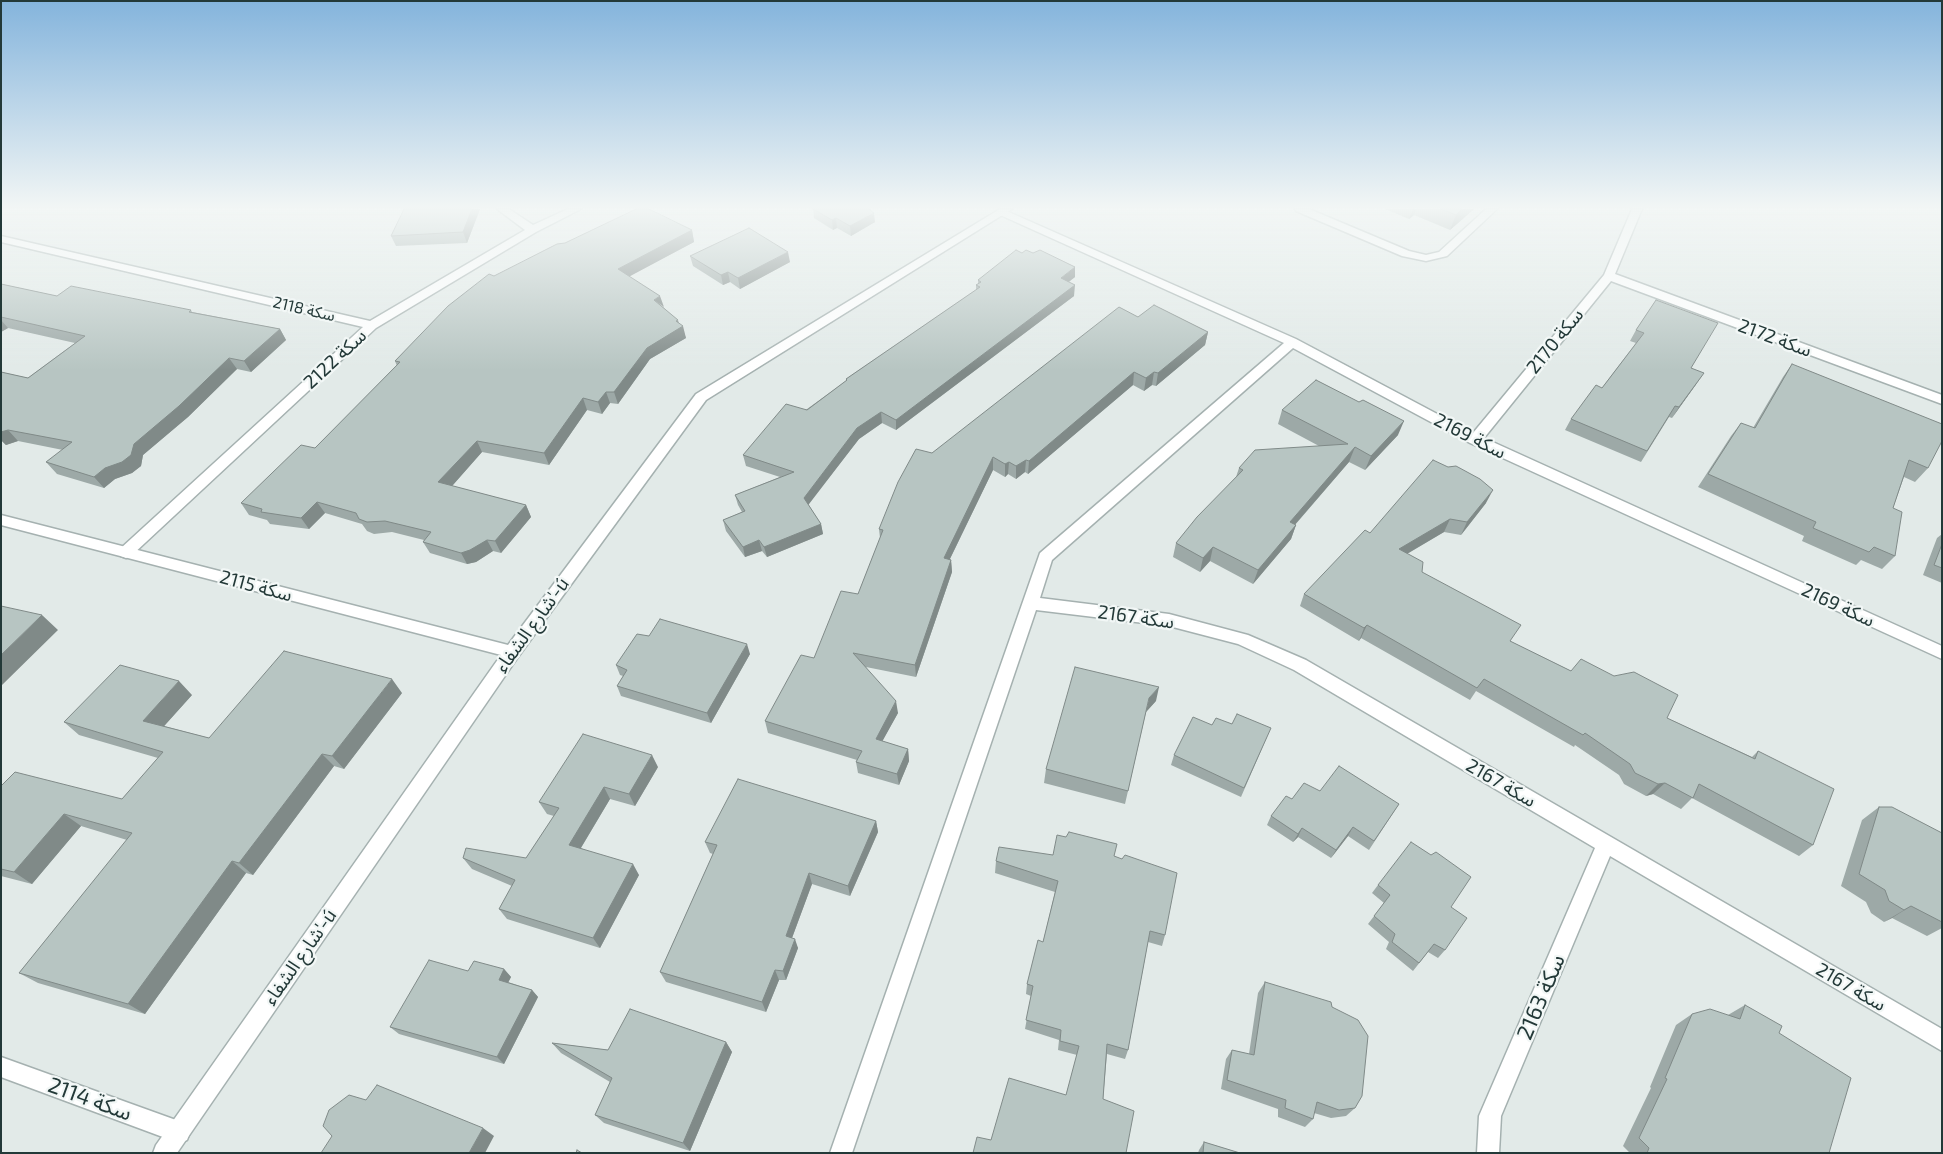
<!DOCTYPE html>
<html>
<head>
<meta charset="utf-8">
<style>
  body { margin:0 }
  #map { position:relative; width:1943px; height:1154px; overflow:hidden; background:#e2eae8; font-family:"Exo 2",sans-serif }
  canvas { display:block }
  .frame { position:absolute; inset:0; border:2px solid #233938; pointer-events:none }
</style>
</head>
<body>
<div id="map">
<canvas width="1943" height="1154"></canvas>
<div class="frame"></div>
</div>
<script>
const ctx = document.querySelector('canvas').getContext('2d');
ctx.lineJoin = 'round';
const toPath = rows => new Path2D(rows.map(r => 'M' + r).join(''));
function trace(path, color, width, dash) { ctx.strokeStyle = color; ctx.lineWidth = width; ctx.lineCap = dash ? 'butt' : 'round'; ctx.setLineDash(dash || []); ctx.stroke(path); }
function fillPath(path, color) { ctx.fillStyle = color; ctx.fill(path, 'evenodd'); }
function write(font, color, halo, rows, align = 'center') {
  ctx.font = font + ' "Exo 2","Noto Sans Arabic",sans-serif'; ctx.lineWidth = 4.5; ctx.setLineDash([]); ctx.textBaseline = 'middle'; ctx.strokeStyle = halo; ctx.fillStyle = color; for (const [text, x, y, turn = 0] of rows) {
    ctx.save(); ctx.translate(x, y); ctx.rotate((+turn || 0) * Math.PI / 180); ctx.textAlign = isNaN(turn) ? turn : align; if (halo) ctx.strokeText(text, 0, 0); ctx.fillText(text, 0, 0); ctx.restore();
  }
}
const service = toPath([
  [1295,209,1309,209,1409,251,1426,255,1439,252,1486,209,1497,209,1447,256,1426,261,1402,256,1296,211,1295,209]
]);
const minor = toPath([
  [497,209,509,209,533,225,568,209,581,209,536,232,376,328,131,556,126,558,121,556,119,552,121,548,363,327,1,242,1,236,370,321,525,230,497,209],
  [1002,209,1296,339,1473,433,1604,275,1632,209,1642,209,1615,274,1942,395,1942,404,1611,281,1484,438,1942,646,1942,659,1470,443,1293,348,1052,560,1040,598,1169,614,1248,635,1306,660,1942,1029,1942,1051,1610,856,1501,1116,1499,1153,1477,1153,1479,1116,1595,848,1294,670,1238,644,1169,626,1036,610,852,1153,830,1153,1040,553,1284,343,998,214,997,212,998,210,1002,209],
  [1,1057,187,1124,190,1132,187,1140,179,1143,1,1077,1,1057]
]);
const tertiary = toPath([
  [1000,209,1012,209,706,400,518,657,177,1153,153,1153,156,1145,501,655,1,525,1,515,508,645,696,394,1000,209]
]);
const wall = toPath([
  [404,209,480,209,467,243,396,246,391,236],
  [813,209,875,222,851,236,837,228,833,230,814,218],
  [1385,209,1474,209,1450,230,1414,215,1409,219],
  [692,230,694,242,629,276,663,307,680,324,686,338,650,359,618,404,610,403,602,414,587,410,549,465,482,452,452,486,526,505,531,517,501,553,493,551,476,562,467,564,430,553,423,542,424,540,392,532,374,534,367,531,362,524,325,513,309,529,270,524,267,520,249,515,241,503,315,448,397,366,395,361,494,276],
  [690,256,790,262,740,289,730,282,723,285,693,266],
  [1075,277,1069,282,1074,296,896,430,882,423,859,439,808,504,821,524,823,534,767,557,762,551,745,557,726,531,723,520,742,512,738,505,735,495,780,477,746,466,743,455,846,381,846,379,976,290,976,285,978,284,978,280],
  [1,284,57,296,191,310,192,312,280,329,286,340,251,372,237,369,188,417,143,455,141,466,132,473,115,479,104,488,57,474,46,462,63,450,18,441,6,445,1,440,1,372,28,378,75,343,8,328,1,332],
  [1656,300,1691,368,1697,383,1672,418,1669,417,1641,462,1565,430,1571,419,1602,388,1636,343,1630,341,1636,330],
  [1138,317,1208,332,1205,345,1156,386,1152,385,1144,391,1133,385,1028,474,1025,472,1016,479,1008,474,1005,477,993,470,950,559,951,560,952,572,916,677,866,667,898,713,882,741,908,749,909,761,899,785,858,773,856,762,857,760,768,733,765,721,814,658,858,594,880,538,879,529,932,453],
  [1792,364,1928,468,1915,482,1904,477,1893,508,1895,556,1882,569,1861,560,1856,565,1802,541,1804,536,1698,487,1731,436,1741,423,1753,428,1783,377],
  [1282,410,1398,435,1365,470,1349,462,1295,525,1296,525,1291,539,1253,584,1210,561,1200,572,1173,557,1176,543,1236,477,1239,468,1319,446,1278,424],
  [1448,467,1486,503,1461,535,1444,532,1407,554,1422,572,1510,641,1667,718,1752,757,1758,751,1813,845,1799,856,1692,798,1681,809,1653,794,1646,796,1624,784,1619,775,1575,745,1574,747,1476,691,1470,700,1361,638,1359,641,1300,606,1304,594,1370,533],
  [1942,534,1942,583,1923,575,1937,538],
  [750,654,711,723,621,696,617,686,623,676,620,675,616,665],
  [402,693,344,769,334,766,253,875,246,873,145,1014,38,983,19,973,127,840,81,826,32,884,1,876,1,786,122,799,158,758,79,735,64,722,192,695,164,726,209,738],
  [1156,701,1146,712,1125,804,1044,783,1046,769],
  [1212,725,1267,737,1241,797,1171,765,1174,755],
  [658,767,635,806,610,799,581,848,639,875,600,948,507,919,499,909,512,886,472,869,463,858,526,858,554,816,547,814,539,802],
  [1292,799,1399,804,1369,850,1348,836,1331,858,1298,837,1293,842,1267,825,1271,816],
  [1879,807,1942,833,1942,928,1927,936,1892,918,1884,922,1871,913,1866,902,1841,886,1862,820],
  [876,821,878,832,850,896,812,884,792,938,798,948,786,980,779,980,766,1012,666,982,660,972,713,854,710,853,705,842],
  [1053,855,1114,856,1165,935,1162,946,1148,942,1128,1050,1125,1059,1107,1054,1103,1099,991,1140,1066,1095,1077,1055,1058,1050,1059,1040,1025,1029,1031,996,1026,994,1027,984,1043,942,1055,892,995,873,996,861],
  [1378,885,1451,907,1445,950,1438,958,1428,952,1413,971,1386,949,1389,942,1368,924,1384,903,1372,893],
  [504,969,511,977,508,982,532,990,538,997,504,1064,399,1034,390,1027,468,971],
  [1265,982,1332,1007,1355,1108,1346,1116,1331,1118,1314,1113,1313,1119,1305,1127,1278,1117,1278,1109,1221,1089,1226,1059,1232,1050,1249,1054,1258,993],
  [1745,1005,1779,1033,1829,1153,1630,1153,1623,1146,1651,1088,1650,1087,1676,1025,1692,1014,1728,1015],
  [726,1042,732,1052,690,1151,604,1123,595,1115,610,1082,561,1053,552,1043,608,1050],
  [1204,1142,1240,1153,1198,1153,1199,1150]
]);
const shadedWall = toPath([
  [472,209,480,209,467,243,463,232],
  [1413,209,1416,209,1414,215,1409,219],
  [1462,209,1474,209,1450,230,1456,215],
  [874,213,875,222,851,236,850,226],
  [836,218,837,228,833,230,832,220],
  [692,230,694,242,621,281,618,269],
  [788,252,790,262,740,289,738,278],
  [1075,267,1075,277,1060,288,1061,278],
  [728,272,730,282,723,285,721,275],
  [1075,285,1074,296,896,430,896,420],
  [660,296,664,307,654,300],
  [1,320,8,328,1,332],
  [678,320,680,328,683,326,686,338,650,359,618,404,614,392,647,348],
  [280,329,286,340,251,372,244,361],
  [1208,332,1205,345,1156,386,1158,373],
  [229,358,237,369,188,417,143,455,141,466,132,473,115,479,104,488,94,477,134,444],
  [1134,372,1133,385,1028,474,1029,461],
  [1154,372,1152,385,1144,391,1146,378],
  [1704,373,1697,383,1672,418,1679,407],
  [606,392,610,403,602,414,598,402],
  [583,398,587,410,549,465,544,453],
  [881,412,882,423,859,439,806,508,804,498,857,428],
  [1404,421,1398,435,1365,470,1371,456],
  [8,430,18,441,6,445,1,440,1,432],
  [477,441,482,452,445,494,438,482],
  [1355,447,1349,462,1285,536,1290,522],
  [993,457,993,470,944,571,944,558],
  [1026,460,1025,472,1016,479,1016,466],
  [1009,462,1008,474,1005,477,1005,464],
  [1493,490,1486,503,1461,535,1467,522],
  [317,502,325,513,309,529,301,518],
  [526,505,531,517,501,553,495,541],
  [1450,519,1444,532,1393,562,1399,549],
  [821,524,823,534,767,557,764,547],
  [1296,525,1291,539,1253,584,1258,570],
  [487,540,493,551,476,562,467,564,461,553],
  [759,540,762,551,745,557,743,547],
  [1213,547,1210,561,1200,572,1203,558],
  [951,560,952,572,916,677,915,665],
  [42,615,58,630,1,686,1,655],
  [1367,625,1361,638,1359,641,1364,628],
  [747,644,750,654,711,723,707,713],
  [392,679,402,693,344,769,332,756],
  [179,681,192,695,157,734,143,721],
  [1159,687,1156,701,1146,712,1149,698],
  [896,701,898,713,877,751,876,739],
  [908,749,909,761,899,785,897,774],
  [322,754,334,766,253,875,239,863],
  [652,755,658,767,635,806,629,794],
  [1665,783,1653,794,1646,796,1658,784],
  [604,787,610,799,576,856,569,845],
  [64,814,81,826,32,884,14,872],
  [876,821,878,832,850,896,848,886],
  [1353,827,1348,836,1331,858,1336,850],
  [1302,828,1298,837,1293,842,1298,834],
  [232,861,246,873,145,1014,128,1004],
  [633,864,639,875,600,948,593,938],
  [809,873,812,884,789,946,786,936],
  [1911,906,1892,918,1884,922,1904,910],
  [795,939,798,948,786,980,783,971],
  [504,969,511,977,506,987,499,980],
  [775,970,779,980,766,1012,762,1002],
  [532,990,538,997,504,1064,497,1057],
  [726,1042,732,1052,690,1151,683,1143],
  [483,1128,494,1136,485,1153,469,1153]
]);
const building = toPath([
  [404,209,472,209,463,232,391,236,404,209],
  [636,209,649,209,692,230,618,269,660,296,654,300,678,320,676,321,683,326,647,348,614,392,606,392,598,402,583,398,544,453,477,441,438,482,526,505,495,541,487,540,470,550,461,553,423,542,431,532,385,521,367,522,359,519,356,513,317,502,301,518,261,512,262,509,241,503,301,445,315,448,400,362,395,361,448,306,489,274,494,276,557,244,565,243,636,209],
  [813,209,869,209,874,213,850,226,836,218,832,220,813,209],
  [1441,209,1462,209,1456,215,1441,209],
  [749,228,788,252,738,278,728,272,721,275,690,256,749,228],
  [1016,250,1022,253,1026,250,1033,253,1040,250,1075,267,1061,278,1075,285,896,420,881,412,857,428,804,498,821,524,764,547,759,540,743,547,723,520,745,511,735,495,794,472,743,455,786,404,807,410,847,380,846,379,980,287,976,285,981,282,978,280,1016,250],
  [1,284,57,296,71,286,191,310,189,312,280,329,244,361,229,358,179,406,134,444,131,455,122,462,105,468,94,477,46,462,72,442,8,430,1,432,1,372,28,378,85,336,1,317,1,284],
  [1656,300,1718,323,1691,368,1704,373,1679,407,1675,406,1647,451,1571,419,1596,385,1602,388,1644,333,1636,330,1656,300],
  [1154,305,1208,332,1158,373,1154,372,1146,378,1134,372,1029,461,1026,460,1016,466,1009,462,1005,464,993,457,944,558,951,560,915,665,853,653,896,701,876,739,908,749,897,774,856,762,862,751,765,721,801,655,814,658,841,591,858,594,883,530,879,529,898,482,916,449,932,453,1119,307,1138,317,1154,305],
  [1792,364,1942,424,1942,441,1928,468,1909,460,1893,508,1902,512,1895,556,1874,547,1869,552,1813,528,1816,522,1708,474,1741,423,1755,428,1792,364],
  [1316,380,1359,402,1363,400,1404,421,1371,456,1355,447,1290,522,1296,525,1258,570,1213,547,1203,558,1176,543,1197,517,1243,470,1239,468,1255,450,1348,444,1282,410,1316,380],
  [1433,460,1448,467,1456,466,1480,479,1493,490,1467,522,1450,519,1399,549,1423,562,1422,572,1521,625,1510,641,1571,671,1581,659,1614,676,1634,672,1678,695,1667,718,1755,759,1758,751,1834,789,1813,845,1699,784,1693,798,1665,783,1658,784,1635,773,1630,764,1585,733,1583,735,1484,679,1477,688,1367,625,1364,628,1304,594,1365,530,1370,533,1433,460],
  [1942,544,1942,568,1934,565,1942,544],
  [1,606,42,615,1,655,1,606],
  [660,619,747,644,707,713,617,686,627,670,616,665,637,634,649,636,660,619],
  [284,651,392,679,332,756,322,754,239,863,232,861,128,1004,19,973,132,833,64,814,14,872,1,869,1,786,15,772,122,799,163,752,64,722,120,665,179,681,143,721,209,738,284,651],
  [1075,667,1159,687,1149,698,1128,791,1046,769,1075,667],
  [1237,714,1271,728,1244,788,1174,755,1193,717,1212,725,1216,718,1232,724,1237,714],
  [583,734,652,755,629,794,604,787,569,845,633,864,593,938,499,909,515,880,463,858,466,848,526,858,559,808,539,802,583,734],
  [1339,766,1399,804,1374,841,1353,827,1336,850,1302,828,1298,834,1271,816,1286,796,1292,799,1304,783,1320,791,1339,766],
  [738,779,876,821,848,886,809,873,786,936,795,939,783,971,775,970,762,1002,660,972,717,845,705,842,738,779],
  [1879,807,1892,807,1942,833,1942,922,1911,906,1904,910,1889,901,1885,890,1859,874,1879,807],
  [1069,832,1117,844,1114,856,1122,859,1125,855,1177,873,1165,935,1150,931,1128,1050,1107,1044,1103,1099,1134,1111,1126,1153,973,1153,977,1137,991,1140,1009,1078,1066,1095,1079,1046,1060,1041,1061,1030,1026,1020,1033,986,1027,984,1038,940,1043,942,1058,881,996,861,999,847,1053,855,1057,835,1066,837,1069,832],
  [1411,842,1431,855,1436,852,1471,877,1451,907,1467,918,1445,950,1434,944,1419,963,1392,942,1395,934,1374,916,1390,895,1378,885,1411,842],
  [429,960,468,971,474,961,504,969,499,980,532,990,497,1057,390,1027,429,960],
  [1265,982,1331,1002,1332,1007,1358,1020,1368,1036,1362,1096,1355,1108,1339,1110,1317,1102,1313,1119,1285,1108,1286,1100,1227,1080,1232,1050,1254,1055,1265,982],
  [1745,1005,1782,1026,1779,1033,1851,1078,1829,1153,1647,1153,1649,1148,1639,1138,1667,1079,1665,1078,1692,1014,1710,1009,1740,1019,1745,1005],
  [630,1009,726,1042,683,1143,595,1115,612,1078,552,1043,608,1050,630,1009],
  [377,1085,483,1128,469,1153,321,1153,332,1136,323,1126,329,1110,349,1095,366,1100,377,1085],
  [1204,1142,1240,1153,1203,1153,1204,1142],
  [577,1150,582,1153,576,1153,577,1150]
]);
const farStreetnames = [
  ["سكة 2118",304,309,13]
];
const streetNames = [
  ["سكة 2172",1775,338,20],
  ["سكة 2170",1555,341,-51],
  ["سكة 2122",335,359,-43],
  ["سكة 2169",1470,436,27],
  ["سكة 2115",256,586,15],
  ["سكة 2169",1838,605,25],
  ["سكة 2167",1136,617,8],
  ["شارع الشفاء'-ú",532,625,-54],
  ["سكة 2167",1501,783,30],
  ["شارع الشفاء'-ú",300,957,-55],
  ["سكة 2167",1851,987,30]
];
const nearStreetnames = [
  ["سكة 2163",1541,997,-67],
  ["سكة 2114",90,1099,20]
];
trace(service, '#a5b1b0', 3);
trace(minor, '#a5b1b0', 3);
trace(tertiary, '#a5b1b0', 3);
fillPath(service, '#fff');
fillPath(minor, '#fff');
fillPath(tertiary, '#fff');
fillPath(wall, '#9da9a7');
fillPath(shadedWall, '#808a88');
fillPath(building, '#b7c5c2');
trace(building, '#808a88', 1);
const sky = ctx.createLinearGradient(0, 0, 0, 370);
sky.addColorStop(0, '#84b4dc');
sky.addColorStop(0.56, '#f2f6f5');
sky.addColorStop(1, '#f2f6f500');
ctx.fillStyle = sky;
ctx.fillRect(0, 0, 1943, 370);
write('16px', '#233938', '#f2f7f6', farStreetnames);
write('19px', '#233938', '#f2f7f6', streetNames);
write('22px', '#233938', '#f2f7f6', nearStreetnames);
</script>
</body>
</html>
